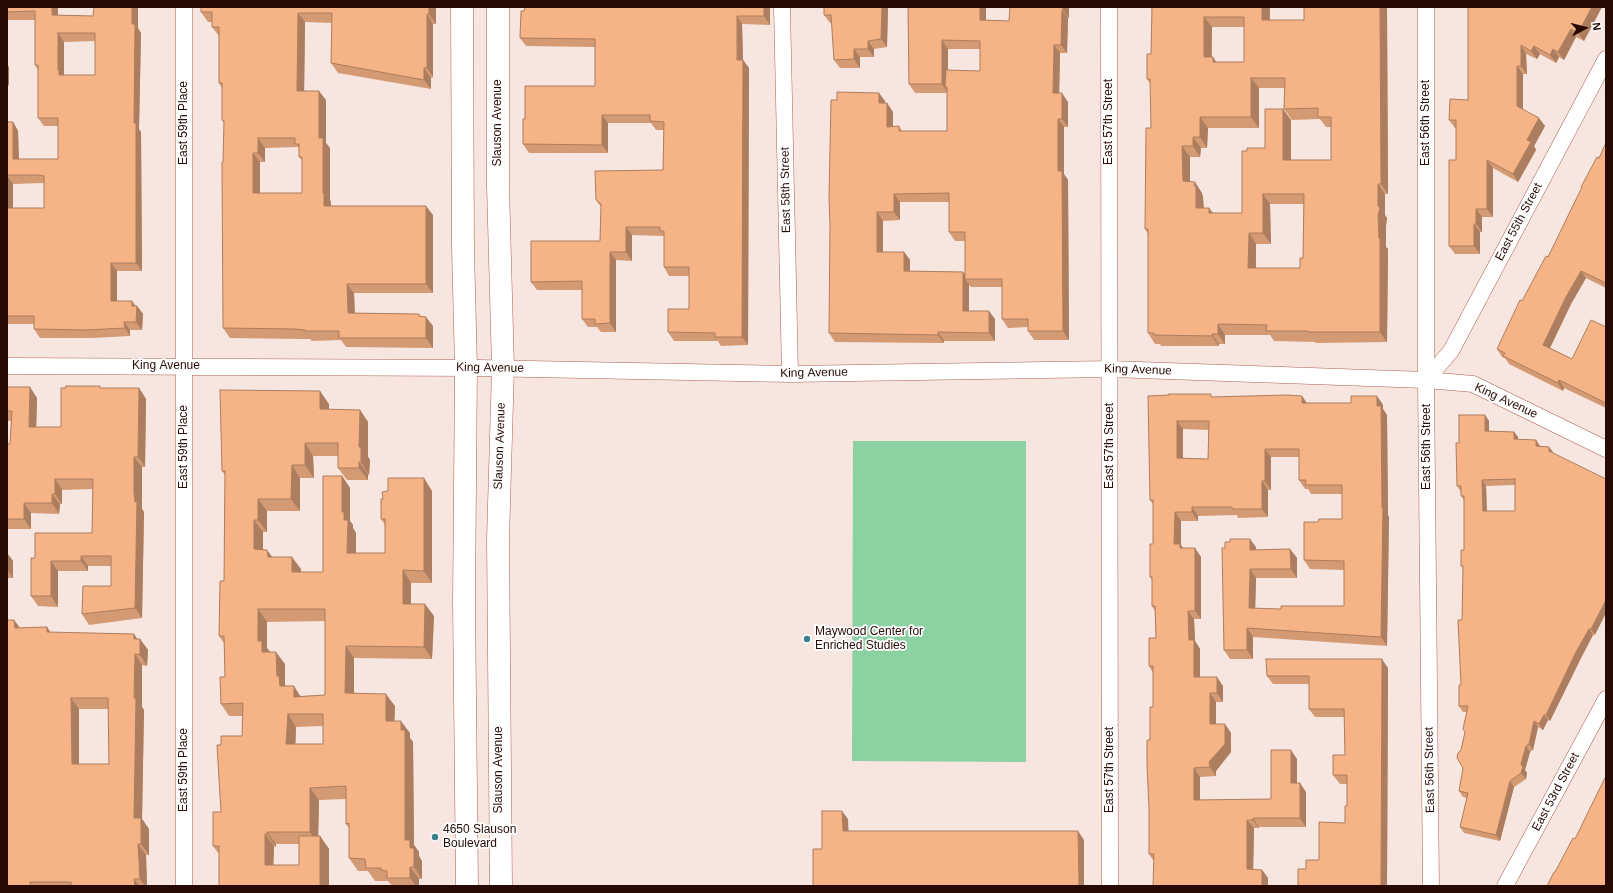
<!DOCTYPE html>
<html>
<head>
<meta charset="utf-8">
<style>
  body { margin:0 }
  #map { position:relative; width:1613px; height:893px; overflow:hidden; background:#f7e5e0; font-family:Arial,sans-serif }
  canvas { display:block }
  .frame { position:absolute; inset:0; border:8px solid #280a05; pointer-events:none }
  .north { position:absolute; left:1565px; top:8px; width:40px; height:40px; -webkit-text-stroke:3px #fff; paint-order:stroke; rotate:83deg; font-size:11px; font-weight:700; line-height:16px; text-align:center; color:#280a05 }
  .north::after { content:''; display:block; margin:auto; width:14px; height:18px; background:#280a05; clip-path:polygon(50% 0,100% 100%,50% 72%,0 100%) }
</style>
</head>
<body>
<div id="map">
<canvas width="1613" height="893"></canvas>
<div class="frame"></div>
<div class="north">N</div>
</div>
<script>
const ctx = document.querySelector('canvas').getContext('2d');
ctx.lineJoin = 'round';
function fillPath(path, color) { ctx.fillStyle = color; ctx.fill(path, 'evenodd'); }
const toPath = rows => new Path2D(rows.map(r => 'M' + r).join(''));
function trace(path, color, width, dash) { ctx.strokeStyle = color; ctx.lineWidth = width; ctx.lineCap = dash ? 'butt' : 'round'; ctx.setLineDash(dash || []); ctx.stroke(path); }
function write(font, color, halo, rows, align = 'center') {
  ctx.font = font + ' Arial,sans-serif'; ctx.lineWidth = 3.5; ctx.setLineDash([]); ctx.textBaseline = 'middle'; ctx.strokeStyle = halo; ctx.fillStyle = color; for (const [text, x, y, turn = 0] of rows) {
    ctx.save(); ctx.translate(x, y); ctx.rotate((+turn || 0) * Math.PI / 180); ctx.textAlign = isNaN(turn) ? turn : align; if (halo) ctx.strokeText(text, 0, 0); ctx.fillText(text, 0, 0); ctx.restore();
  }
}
const green = toPath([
  [853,441,1026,441,1026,762,852,761]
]);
const minor = toPath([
  [184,7,184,886],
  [782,7,790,374],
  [1109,7,1110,886],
  [1426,7,1426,380,1431,886],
  [7,366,478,368,790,374,1110,369,1426,380,1473,384,1606,449],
  [1426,380,1451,351,1606,59],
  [1505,886,1606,699]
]);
const primary = toPath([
  [462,7,463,248,466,368,464,602,467,886],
  [498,7,498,186,503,368,498,539,501,886]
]);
const wall = toPath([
  [7,7,58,15,93,16,138,7,138,28,141,33,139,129,141,132,142,271,117,271,117,301,132,301,135,306,137,306,143,314,142,330,130,330,130,336,92,338,40,338,34,329,34,324,7,324,7,122,13,122,18,131,19,159,58,159,58,126,44,126,38,118,38,70,35,65,35,20,7,20],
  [95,41,95,75,64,75,64,42],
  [44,183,44,208,13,208,13,184],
  [436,7,436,24,433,24,433,77,431,78,431,89,338,73,331,63,332,23,305,22,304,91,326,100,326,143,330,148,330,200,331,202,331,206,433,215,433,293,354,293,355,313,419,314,420,316,433,326,433,348,346,347,341,340,312,341,310,339,302,339,230,338,223,328,224,123,222,120,222,88,219,83,219,36,212,27,212,22,208,22,201,12],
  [298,147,299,149,299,157,302,160,302,193,260,193,260,162,265,162,265,148],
  [770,7,770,25,742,24,743,60,749,68,748,345,721,346,718,341,674,341,668,332,689,309,689,276,669,276,664,267,664,236,632,235,632,261,616,260,616,332,601,332,597,327,588,327,582,319,582,290,537,290,531,282,600,241,601,207,596,200,663,170,664,130,656,130,651,123,608,123,608,153,529,153,523,144,525,119,595,86,595,47,526,46,520,38,524,11],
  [824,7,888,7,887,47,874,49,874,57,860,57,860,68,840,68,834,60,832,23,830,23,824,15],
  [908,7,986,7,986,20,1009,21,1069,7,1069,18,1068,18,1067,53,1060,53,1059,93,1068,102,1068,127,1064,127,1064,174,1068,180,1069,340,1034,340,1028,331,1028,327,1008,328,1002,319,1002,287,971,287,969,285,969,311,995,319,995,341,944,341,944,343,835,342,829,333,885,101,885,103,887,103,893,112,893,126,899,126,902,131,947,131,947,93,915,93,909,84],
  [948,49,980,49,980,71,948,70],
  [900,202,949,202,949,232,955,241,965,241,965,274,963,272,910,271,910,260,904,252,883,252,883,221,900,220],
  [1150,7,1270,7,1270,20,1304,20,1304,7,1387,7,1388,194,1385,194,1385,215,1387,218,1386,226,1386,247,1388,249,1387,342,1316,343,1315,342,1274,341,1270,335,1225,335,1225,344,1219,344,1219,346,1161,346,1160,344,1155,344,1148,333,1148,234,1145,229,1151,128,1151,85,1147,79,1151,54,1152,9],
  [1212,27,1244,27,1244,62,1216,62,1213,57,1212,57],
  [1259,88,1285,88,1284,109,1292,120,1320,119,1326,127,1331,127,1331,160,1291,160,1291,120,1283,109,1265,148,1247,151,1242,213,1213,213,1209,208,1204,208,1203,197,1202,194,1202,193,1190,182,1190,157,1200,157,1201,148,1207,148,1208,128,1259,128],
  [1270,204,1304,204,1303,258,1300,268,1256,268,1256,244,1271,244],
  [1468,7,1602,7,1584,41,1576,37,1564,60,1559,57,1556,63,1540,54,1537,59,1526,54,1527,74,1523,74,1523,109,1545,126,1534,146,1536,150,1518,182,1493,168,1493,217,1482,217,1482,232,1480,232,1480,254,1455,254,1449,246,1456,160,1456,128,1455,128,1449,120,1468,100],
  [1606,143,1606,288,1586,278,1571,304,1550,348,1572,359,1606,327,1606,408,1564,388,1563,391,1509,364,1505,358,1502,357,1497,349,1522,301,1548,257,1582,188,1581,187,1599,158],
  [7,387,37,398,36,427,61,427,101,388,139,388,146,399,145,467,142,467,142,509,144,512,142,618,89,625,82,614,111,586,111,566,88,566,88,571,58,571,58,607,38,606,31,596,35,558,92,533,93,489,62,490,62,504,60,504,59,514,31,513,31,529,7,529,7,444,10,444,11,421,7,421],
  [1169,395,1213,397,1302,396,1307,403,1351,403,1377,396,1383,405,1383,409,1387,415,1388,515,1389,517,1387,646,1253,637,1253,659,1230,659,1224,650,1256,547,1256,550,1290,549,1297,558,1297,578,1256,578,1255,609,1281,609,1344,606,1344,570,1310,569,1304,560,1318,522,1342,519,1342,494,1311,494,1308,489,1305,489,1299,480,1299,457,1271,457,1271,490,1268,490,1268,517,1238,518,1237,515,1198,516,1198,521,1181,521,1181,545,1183,548,1201,557,1201,619,1194,619,1195,641,1200,649,1200,677,1223,686,1223,702,1216,702,1216,724,1225,724,1231,733,1231,752,1216,771,1216,776,1200,777,1200,800,1271,799,1297,759,1297,783,1306,792,1306,827,1259,827,1259,828,1254,828,1253,870,1262,870,1268,878,1153,860,1149,854,1150,740,1153,707,1153,673,1149,666,1156,638,1155,611,1152,606,1152,580,1150,577,1153,544,1153,504,1150,500],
  [1183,429,1209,430,1208,459,1183,459],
  [329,404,329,409,360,410,368,422,368,457,370,460,369,475,368,474,368,480,347,480,338,468,338,456,313,456,314,478,300,478,300,511,267,511,267,532,263,532,263,550,272,557,301,569,301,572,323,572,342,476,350,488,350,521,353,525,353,528,356,533,356,553,385,553,385,525,381,519,383,499,432,491,432,583,411,583,411,604,434,616,432,659,354,658,354,693,395,706,394,721,410,733,410,738,413,742,414,845,419,852,419,856,422,861,422,879,419,879,419,886,392,886,388,881,375,881,368,871,358,871,349,858,349,828,346,824,346,799,319,800,318,836,320,836,329,849,329,886,219,854,213,846,221,812,221,745,242,736,243,716,229,716,221,704,225,677,224,643,219,636,224,581,225,475,222,471],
  [325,621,325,695,301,696,286,686,285,685,285,664,270,652,267,648,267,622],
  [323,726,323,744,295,744,296,727],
  [276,844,299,844,299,865,273,865,274,846,276,847],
  [1485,415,1489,421,1489,431,1514,432,1518,437,1518,440,1540,446,1553,452,1595,635,1593,635,1581,658,1550,721,1548,720,1543,730,1538,727,1533,750,1530,752,1525,770,1527,773,1526,779,1514,787,1500,841,1464,833,1460,827,1467,798,1463,797,1459,791,1463,768,1461,750,1465,732,1467,712,1463,712,1459,706,1461,685,1462,620,1463,568,1461,566,1464,550,1464,500,1461,496,1461,492,1457,486,1459,443],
  [1515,485,1515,511,1487,511,1486,486],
  [7,553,13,561,13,578,7,578],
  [14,620,20,628,47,627,51,633,140,639,148,650,147,666,142,665,142,707,144,710,142,819,149,829,149,855,146,855,147,886,7,886],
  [79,709,108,709,109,764,79,764],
  [1388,668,1387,886,1298,886,1306,869,1319,860,1345,823,1347,806,1347,784,1340,784,1333,775,1345,755,1344,717,1315,717,1309,709,1309,684,1273,684,1267,676]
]);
const shadedWall = toPath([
  [52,7,58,7,58,23,52,15],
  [132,7,138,7,138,28,141,33,139,129,141,132,142,271,136,263],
  [429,7,436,7,436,24,429,14],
  [764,7,770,7,770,25,764,16],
  [882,7,888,7,887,47,881,39],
  [980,7,986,7,986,29,980,20],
  [1063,7,1069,7,1069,18,1063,10],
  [1262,7,1270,7,1269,30,1262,20],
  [1380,7,1387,7,1388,194,1381,184],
  [1592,7,1602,7,1584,41,1578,33],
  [1062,10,1068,18,1067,53,1061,45],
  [298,13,305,22,304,100,297,91],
  [427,14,433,24,433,77,427,68],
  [737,16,742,24,743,62,743,60,749,68,748,345,742,337],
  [1204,17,1212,27,1211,68,1204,57],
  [1571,29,1576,37,1564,60,1558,52],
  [58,33,64,42,64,76,59,75,58,70],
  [942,40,948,49,948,87,945,87,948,90,948,93,942,84],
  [868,41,874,49,874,57,868,49],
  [1054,45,1060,53,1059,102,1053,93],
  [1521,45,1526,54,1527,74,1521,66],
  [1534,46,1540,54,1537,59,1531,51],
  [854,49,860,57,860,68,854,59],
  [1553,49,1559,57,1556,63,1550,55],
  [1213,57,1220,68,1213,62],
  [7,64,9,67,9,86,7,83],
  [1517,66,1523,74,1523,114,1517,106],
  [424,68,431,78,431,89,424,80],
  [1251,78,1259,88,1259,128,1251,117],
  [319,91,326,100,326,143,330,148,330,200,331,202,331,215,324,206,323,193,319,138],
  [879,93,885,101,885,112,879,103],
  [1062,93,1068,102,1068,127,1062,119],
  [887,103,893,112,893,135,887,127],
  [1283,109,1291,120,1291,171,1283,160],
  [602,115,608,123,608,153,602,145],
  [1200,117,1208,128,1207,148,1200,137],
  [1539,118,1545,126,1534,146,1536,150,1518,182,1513,174,1527,140],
  [1058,119,1064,127,1064,174,1068,180,1069,340,1063,331,1058,171],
  [13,122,18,131,19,167,13,159],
  [1193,137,1201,148,1200,157,1193,146],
  [258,138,265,148,265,162,258,153],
  [1182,146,1190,157,1190,192,1183,181],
  [253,153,260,162,260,202,253,193],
  [1487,160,1493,168,1493,217,1487,209],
  [7,176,13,184,13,216,7,208],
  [1195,182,1202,193,1202,194,1203,197,1204,218,1196,208],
  [1378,184,1385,194,1385,215,1387,218,1386,226,1386,247,1388,249,1387,342,1380,332],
  [894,194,900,202,900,220,894,212],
  [1263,194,1270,204,1271,244,1263,233],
  [426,206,433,215,433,293,426,284],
  [1209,208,1217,219,1209,213],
  [1476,209,1482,217,1482,232,1476,224],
  [877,212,883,221,883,260,877,252],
  [1474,224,1480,232,1480,254,1474,246],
  [626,227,632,235,632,261,626,252],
  [1249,233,1256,244,1256,279,1248,268],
  [610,252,616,260,616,332,610,323],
  [904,252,910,260,910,280,904,271],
  [111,263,117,271,117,309,111,301],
  [1581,271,1586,278,1571,304,1548,352,1543,345,1566,297],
  [963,272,968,279,965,279,969,284,969,319,963,311],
  [347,284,354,293,355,323,348,313],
  [132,301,137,308,137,306,143,314,142,330,136,322,132,306],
  [989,311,995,319,995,341,989,333],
  [426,317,433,326,433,348,426,338],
  [124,322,130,330,130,336,125,328],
  [1218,324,1225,335,1225,344,1218,334],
  [938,332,944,341,944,343,938,335],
  [1212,334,1219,344,1219,346,1212,336],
  [1559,380,1564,388,1563,391,1558,383],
  [30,387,37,398,36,437,29,427],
  [139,388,146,399,145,467,138,457],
  [320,391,329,404,329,422,320,409],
  [1302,396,1308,405,1302,403],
  [1377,396,1383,405,1383,409,1387,415,1388,515,1389,517,1387,646,1381,637,1382,508,1377,406],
  [360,410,368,422,368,457,370,460,369,475,361,462,359,447],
  [1485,415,1489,421,1489,437,1485,431],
  [1177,421,1183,429,1183,467,1177,458],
  [1514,432,1518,437,1518,445,1514,439],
  [1536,440,1540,446,1540,452,1536,446],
  [305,443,313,456,314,478,305,465],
  [1549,447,1553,452,1553,457,1549,451],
  [1265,449,1271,457,1271,490,1265,481],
  [134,457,142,467,142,509,144,512,142,618,135,608,135,502,134,492],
  [359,462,368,474,368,480,359,468],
  [292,465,300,478,300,511,291,499],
  [342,476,350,488,350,521,353,525,353,528,356,533,356,565,347,553,344,520,342,512],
  [424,478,432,491,432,583,424,571],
  [55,479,62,490,62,504,55,494],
  [1482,480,1486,486,1487,516,1483,511],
  [1262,481,1268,490,1268,517,1262,509],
  [52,494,60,504,59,514,52,503],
  [258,499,267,511,267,532,258,520],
  [24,503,31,513,31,529,24,519],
  [1192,507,1198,516,1198,521,1192,512],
  [1175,512,1181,521,1181,545,1186,553,1174,544],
  [254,520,263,532,263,562,254,549],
  [1250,539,1256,547,1256,559,1250,550],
  [1195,548,1201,557,1201,619,1195,611],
  [1290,549,1297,558,1297,578,1291,569],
  [267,550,276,562,268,557],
  [7,553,13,561,13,578,7,569],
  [81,556,88,566,88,571,81,561],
  [292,557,301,569,301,584,292,572],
  [51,561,58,571,58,607,51,596],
  [1250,569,1256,578,1255,617,1249,608],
  [403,570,411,583,411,616,403,604],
  [1606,600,1606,613,1595,635,1591,629],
  [425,604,434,616,432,659,424,647],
  [258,609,267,622,267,648,271,653,262,652,258,641],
  [1188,611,1194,619,1195,641,1200,649,1200,685,1194,677,1189,640],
  [14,620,22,631,15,628],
  [47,627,54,638,47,632],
  [1247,628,1253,637,1253,659,1247,650],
  [1589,629,1593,635,1581,658,1550,721,1546,715,1576,652],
  [134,634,140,643,140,639,148,650,147,666,140,655,134,639],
  [346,646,354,658,354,706,345,693],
  [276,652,285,664,285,685,288,689,280,686,277,676],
  [135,654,142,665,142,707,144,710,142,819,149,829,149,855,141,844,134,818],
  [1382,659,1388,668,1387,886,1381,886],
  [1217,677,1223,686,1223,702,1217,693],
  [294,686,302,699,294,697],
  [1210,693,1216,702,1216,733,1210,724],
  [386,694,395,706,394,733,386,721],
  [71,698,79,709,79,775,72,764],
  [288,714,296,727,295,756,286,744],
  [1544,715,1548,720,1543,730,1539,724],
  [401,721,410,733,410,738,413,742,414,845,419,852,419,856,422,861,422,879,414,867,405,840],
  [1534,721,1538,727,1533,750,1529,744],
  [1225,724,1231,733,1231,752,1216,771,1216,776,1210,767,1209,762],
  [1526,746,1530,752,1525,770,1527,773,1526,779,1521,773,1521,764],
  [1291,750,1297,759,1297,792,1291,783],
  [1194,768,1200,777,1200,809,1194,800],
  [1510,781,1514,787,1500,841,1496,835],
  [1300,783,1306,792,1306,827,1300,818],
  [310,788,319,800,318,845,310,832],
  [842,811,848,819,849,840,843,831],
  [1253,818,1259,827,1259,828,1253,820],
  [1247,820,1254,828,1253,878,1247,869],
  [1078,831,1084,840,1084,886,1079,886],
  [267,832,276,844,276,847,267,834],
  [265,834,274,846,273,878,265,865],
  [320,836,329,849,329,886,320,886],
  [138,844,146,855,147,886,145,886,140,879],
  [410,867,419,879,419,886,416,886,410,878],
  [1262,870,1268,878,1268,886,1262,886],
  [134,879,139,886,135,886]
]);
const building = toPath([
  [7,7,52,7,52,15,93,16,94,7,132,7,132,24,135,24,134,123,136,123,136,263,111,263,111,301,132,301,132,306,137,306,136,322,124,322,125,328,86,330,34,329,34,316,7,316,7,185,7,208,44,208,44,176,38,175,7,175,7,122,13,122,13,159,58,159,58,118,38,118,38,65,35,65,35,11,7,12,7,7],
  [58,33,95,33,95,75,59,75,59,70,58,70,58,33],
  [201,7,429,7,429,14,427,14,427,68,424,68,424,80,331,63,332,13,298,13,297,91,319,91,319,138,323,138,323,193,324,193,324,206,426,206,426,284,347,284,348,313,419,314,419,316,426,317,426,338,339,338,339,331,305,331,305,330,295,329,223,328,222,167,222,162,223,162,224,121,222,120,222,83,219,83,219,27,212,27,212,12,201,12,201,7],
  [258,138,295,138,295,144,299,144,299,157,302,157,302,193,253,193,253,153,258,153,258,138],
  [525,7,764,7,764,16,737,16,737,60,743,60,742,337,715,337,715,333,668,332,668,309,689,309,689,267,664,267,664,231,660,231,660,227,626,227,626,252,610,252,610,323,595,324,595,319,582,319,582,281,531,282,531,241,600,241,601,204,596,200,595,171,663,170,664,122,650,121,650,115,602,115,602,145,523,144,523,119,525,119,525,86,595,86,595,39,520,38,521,11,524,11,525,7],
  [824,7,882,7,881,39,868,41,868,49,854,49,854,59,834,60,831,15,824,15,824,7],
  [908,7,980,7,980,20,1009,21,1010,7,1063,7,1063,10,1062,10,1061,45,1054,45,1053,93,1062,93,1062,119,1058,119,1058,171,1062,171,1063,331,1028,331,1028,319,1002,319,1002,279,965,279,965,232,949,232,949,193,894,194,894,212,877,212,877,252,904,252,904,271,963,272,963,311,989,311,989,333,938,332,938,335,829,333,830,224,829,198,831,100,837,100,837,92,879,93,879,103,887,103,887,127,899,126,899,131,947,131,947,87,945,87,946,70,980,71,980,41,942,40,942,84,909,84,908,7],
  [1152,7,1262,7,1262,20,1304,20,1304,7,1380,7,1381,184,1378,184,1378,206,1380,208,1378,215,1379,238,1380,238,1380,332,1308,332,1308,331,1266,331,1267,325,1218,324,1218,334,1212,334,1212,336,1154,335,1154,333,1148,333,1148,229,1145,229,1146,128,1151,128,1150,79,1147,79,1147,54,1151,54,1152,7],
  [1204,17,1244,17,1244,62,1213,62,1213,57,1204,57,1204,17],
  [1251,78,1285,78,1284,109,1318,108,1318,117,1331,117,1331,160,1283,160,1283,109,1265,109,1265,148,1247,148,1247,151,1242,151,1242,213,1209,213,1209,208,1196,208,1196,186,1194,186,1195,182,1183,181,1182,146,1193,146,1193,137,1200,137,1200,117,1251,117,1251,78],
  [1263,194,1304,194,1303,258,1300,258,1300,268,1248,268,1249,233,1263,233,1263,194],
  [1468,7,1592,7,1578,33,1571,29,1558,52,1553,49,1550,55,1534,46,1531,51,1521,45,1521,66,1517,66,1517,106,1539,118,1527,140,1531,142,1513,174,1487,160,1487,209,1476,209,1476,224,1474,224,1474,246,1449,246,1449,160,1456,160,1456,120,1449,120,1450,99,1468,100,1468,7],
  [1606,143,1606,283,1581,271,1566,297,1543,345,1572,359,1591,320,1606,327,1606,403,1559,380,1558,383,1503,356,1505,353,1497,349,1520,300,1522,301,1546,256,1548,257,1582,187,1581,187,1597,157,1599,158,1606,143],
  [66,386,100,386,100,388,139,388,138,457,134,457,134,492,135,502,137,502,135,608,82,614,83,586,111,586,111,556,81,556,81,561,51,561,51,596,31,596,31,558,35,558,35,533,92,533,93,479,55,479,55,494,52,494,52,503,24,503,24,519,7,519,7,444,10,444,12,411,7,411,7,387,30,387,29,427,61,427,61,388,66,388,66,386],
  [220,390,320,391,320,409,360,410,359,447,361,447,361,462,359,462,359,468,338,468,338,443,305,443,305,465,292,465,291,499,258,499,258,520,254,520,254,549,267,550,268,557,292,557,292,572,323,572,323,476,342,476,342,512,344,512,344,520,348,520,347,553,385,553,385,519,381,519,381,499,383,499,382,492,388,491,388,478,424,478,424,571,403,570,403,604,425,604,424,647,346,646,345,693,386,694,386,721,401,721,401,730,405,730,405,840,410,840,410,848,414,848,414,867,410,867,410,878,387,878,387,871,381,870,381,868,366,868,365,859,349,858,349,823,346,824,346,786,310,788,310,832,267,832,267,834,265,834,265,865,299,865,299,836,320,836,320,886,219,886,219,846,213,846,213,812,221,812,217,745,221,745,221,736,242,736,243,703,221,704,220,677,225,677,224,636,219,636,220,581,224,581,225,471,222,471,220,390],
  [258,609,325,609,325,695,294,697,294,686,280,686,279,676,277,676,276,652,262,652,262,641,258,641,258,609],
  [288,714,323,714,323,744,286,744,288,714],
  [1169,394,1211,394,1211,397,1287,395,1302,396,1302,403,1351,403,1351,396,1377,396,1377,406,1381,406,1382,508,1383,508,1381,637,1247,628,1247,650,1224,650,1222,548,1225,548,1225,542,1230,542,1230,539,1250,539,1250,550,1290,549,1291,569,1250,569,1249,608,1281,609,1281,606,1344,606,1344,561,1304,560,1304,522,1318,522,1319,519,1342,519,1342,485,1305,485,1306,480,1299,480,1299,449,1265,449,1265,481,1262,481,1262,509,1232,509,1232,507,1192,507,1192,512,1175,512,1174,544,1180,544,1180,548,1195,548,1195,611,1188,611,1189,640,1194,640,1194,677,1217,677,1217,693,1210,693,1210,724,1225,724,1225,744,1209,762,1210,767,1194,768,1194,800,1271,799,1271,750,1291,750,1291,783,1300,783,1300,818,1253,818,1253,820,1247,820,1247,869,1262,870,1262,886,1153,886,1154,854,1149,854,1149,808,1147,765,1147,740,1150,740,1150,707,1153,707,1153,666,1149,666,1149,638,1156,638,1155,606,1152,606,1152,577,1150,577,1150,544,1153,544,1153,500,1150,500,1148,396,1169,395,1169,394],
  [1177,421,1209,421,1208,459,1177,458,1177,421],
  [1459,415,1485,415,1485,431,1514,432,1514,439,1536,440,1536,446,1549,447,1549,451,1606,479,1606,600,1591,629,1589,629,1576,652,1546,715,1544,715,1539,724,1534,721,1529,744,1526,746,1521,764,1523,767,1521,773,1510,781,1496,835,1460,827,1468,793,1459,791,1463,768,1457,758,1458,753,1461,750,1465,732,1463,729,1468,706,1459,706,1459,685,1461,685,1458,620,1462,620,1463,566,1461,566,1461,550,1464,550,1464,496,1461,496,1461,486,1457,486,1456,443,1459,443,1459,415],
  [1515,479,1515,511,1483,511,1482,480,1515,479],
  [7,620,14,620,15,628,47,627,47,632,134,634,134,639,140,639,140,655,135,654,134,698,136,699,134,818,141,818,141,844,138,844,140,879,134,879,135,886,71,886,71,882,30,882,30,886,7,886,7,620],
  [71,698,108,698,109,764,72,764,71,698],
  [1266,659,1382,659,1381,886,1298,886,1298,869,1306,869,1306,860,1319,860,1319,822,1345,823,1345,806,1347,806,1347,775,1333,775,1333,755,1345,755,1344,709,1309,709,1309,676,1267,676,1266,659],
  [1606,776,1606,886,1547,886,1554,872,1555,872,1573,838,1575,839,1597,794,1606,776],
  [822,811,842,811,843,831,1078,831,1079,886,813,886,813,849,822,849,822,811]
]);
const markers = [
  [807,639,4,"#3d8190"],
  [435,837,4,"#3d8190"]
];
const streetNames = [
  ["East 57th Street",1109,122,-90],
  ["East 59th Place",184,123,-90],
  ["Slauson Avenue",498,123,-90],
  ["East 56th Street",1426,123,-90],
  ["East 58th Street",786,190,-91],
  ["East 55th Street",1519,222,-62],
  ["King Avenue",166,366],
  ["King Avenue",490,368,1],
  ["King Avenue",1138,370,2],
  ["King Avenue",814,373,-1],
  ["King Avenue",1506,401,25],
  ["Slauson Avenue",500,446,-88],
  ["East 57th Street",1110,446,-90],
  ["East 59th Place",184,447,-90],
  ["East 56th Street",1427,447,-90],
  ["East 59th Place",184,770,-90],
  ["Slauson Avenue",499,770,-90],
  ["East 57th Street",1110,770,-90],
  ["East 56th Street",1430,770,-91],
  ["East 53rd Street",1556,792,-62]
];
const poiNames = [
  ["Maywood Center for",815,632],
  ["Enriched Studies",815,646],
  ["4650 Slauson",443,830],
  ["Boulevard",443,844]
];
fillPath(green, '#8bd1a2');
trace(minor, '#ae604e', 17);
trace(primary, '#ae604e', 23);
trace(minor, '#fff', 16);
trace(primary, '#fff', 22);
fillPath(wall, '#d49a73');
fillPath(shadedWall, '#ac7d5e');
fillPath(building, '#f6b386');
trace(building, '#ac7d5e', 1);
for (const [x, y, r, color] of markers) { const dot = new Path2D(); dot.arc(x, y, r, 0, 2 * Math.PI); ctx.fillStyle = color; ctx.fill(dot); trace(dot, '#fff', 1.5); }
write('12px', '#280a05', '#fff', streetNames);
write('12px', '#280a05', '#fff', poiNames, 'left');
</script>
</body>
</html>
